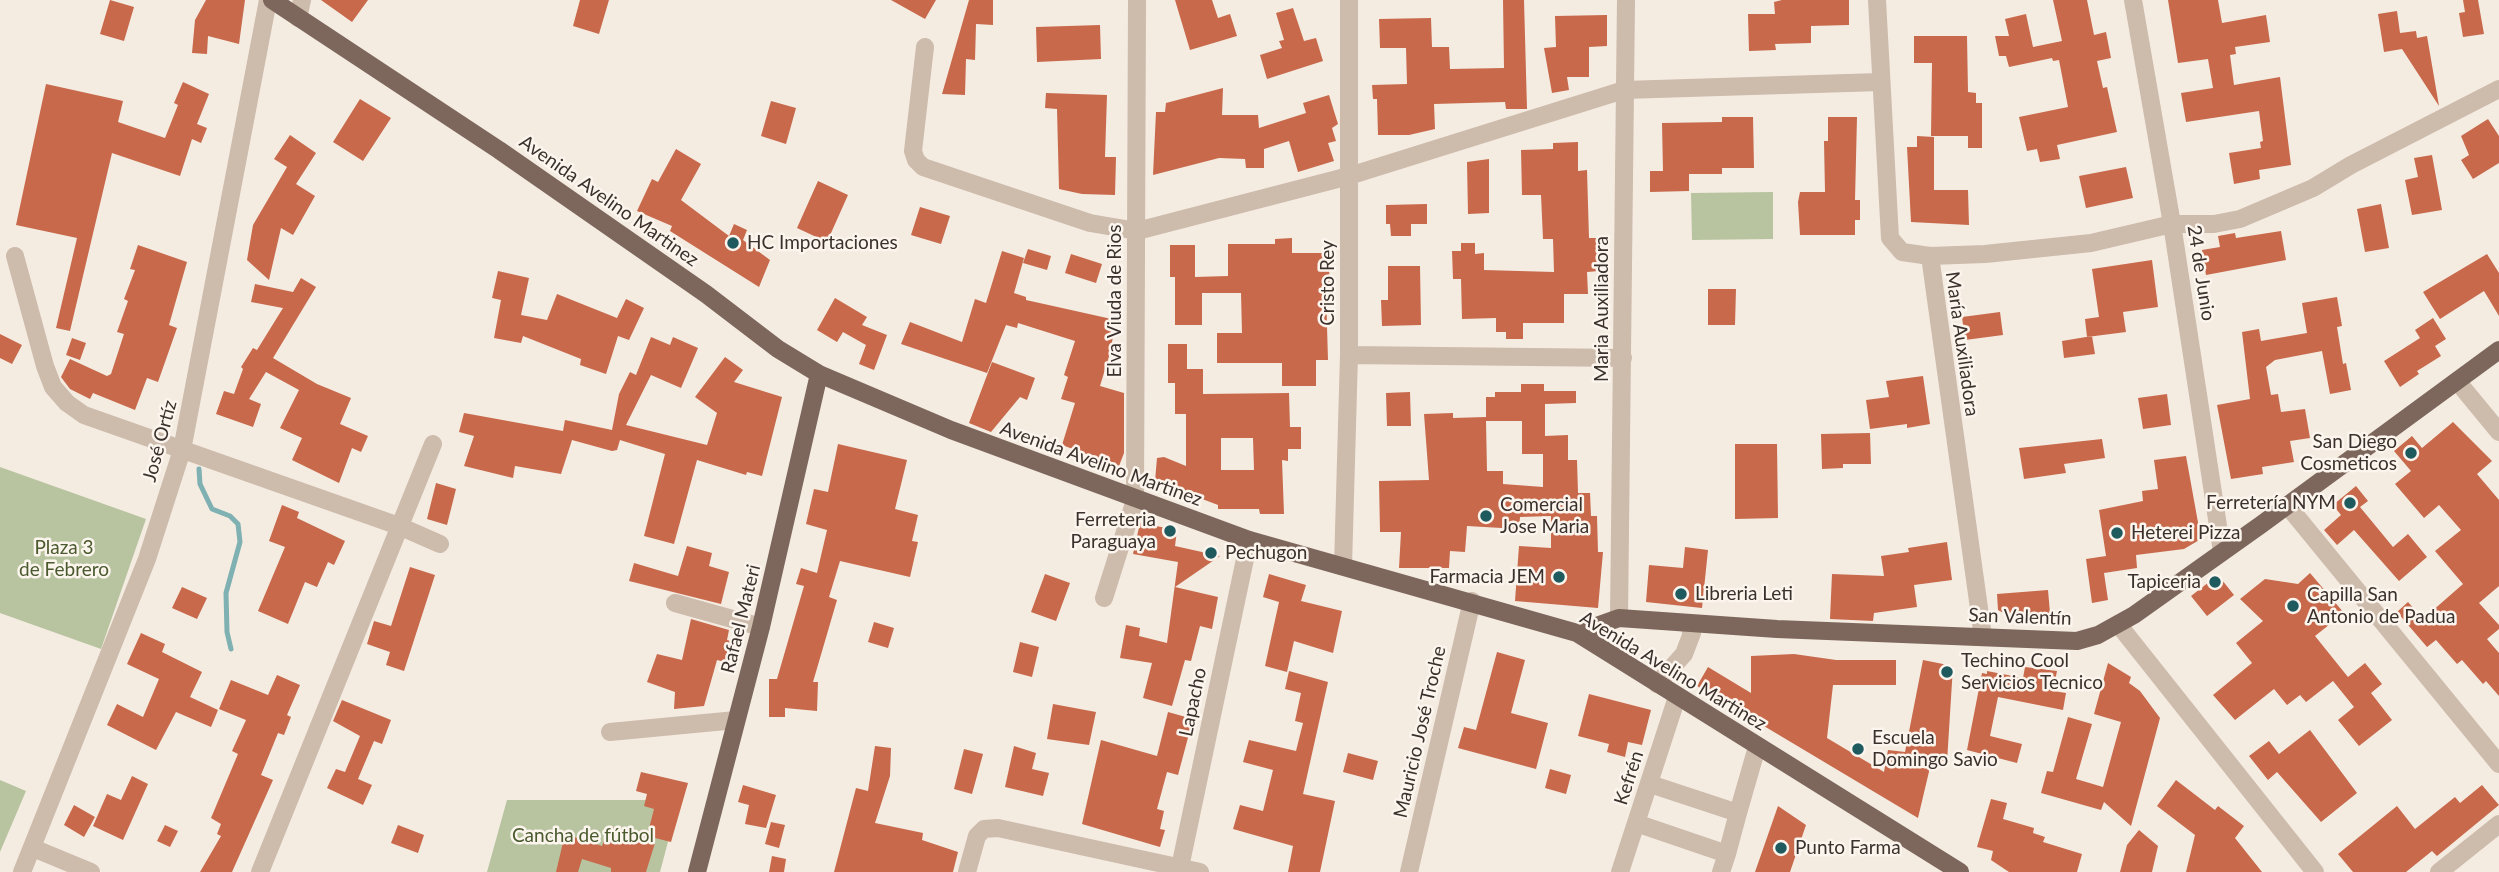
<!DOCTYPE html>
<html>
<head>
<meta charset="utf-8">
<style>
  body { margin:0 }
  canvas { display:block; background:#f4ebe1 }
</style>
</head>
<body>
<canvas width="2499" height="872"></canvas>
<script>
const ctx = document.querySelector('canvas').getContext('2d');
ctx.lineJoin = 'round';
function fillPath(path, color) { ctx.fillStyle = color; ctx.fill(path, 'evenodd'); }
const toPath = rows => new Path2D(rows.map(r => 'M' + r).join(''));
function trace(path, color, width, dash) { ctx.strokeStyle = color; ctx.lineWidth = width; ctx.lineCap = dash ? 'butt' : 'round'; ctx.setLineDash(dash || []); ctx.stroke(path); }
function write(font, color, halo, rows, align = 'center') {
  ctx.font = font + ' Lato,sans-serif'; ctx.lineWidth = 5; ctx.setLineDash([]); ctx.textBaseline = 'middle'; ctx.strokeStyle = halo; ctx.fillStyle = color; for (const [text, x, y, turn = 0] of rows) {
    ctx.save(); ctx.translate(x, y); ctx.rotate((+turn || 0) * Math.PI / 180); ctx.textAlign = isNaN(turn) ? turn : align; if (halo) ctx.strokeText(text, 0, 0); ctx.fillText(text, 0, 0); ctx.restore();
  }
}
const green = toPath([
  [1773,192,1773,239,1692,240,1691,193],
  [0,467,146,519,101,649,0,613],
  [0,780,26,791,0,852],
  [507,800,679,800,660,872,487,872]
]);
const stream = toPath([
  [199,469,200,484,212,509,230,516,238,524,240,542,226,593,227,632,231,649]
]);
const building = toPath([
  [110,0,134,7,124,41,100,34],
  [206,0,245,0,239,44,208,36,207,54,192,53,195,20],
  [321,0,368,0,352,22],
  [580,0,609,0,599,34,573,26],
  [891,0,936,0,925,19],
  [969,0,993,0,993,25,976,24,975,60,966,59,965,95,942,94],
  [1175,0,1212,0,1218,18,1230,14,1237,36,1190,50],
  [1503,0,1524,0,1527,109,1506,109,1505,102,1434,104,1435,129,1409,135,1378,135,1377,99,1373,99,1372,85,1407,84,1406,48,1380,48,1379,19,1431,18,1432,47,1449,47,1450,69,1504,68],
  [1782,0,1849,0,1849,25,1811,26,1811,43,1775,44,1776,50,1749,51,1748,14,1775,14,1774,2],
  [2053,0,2087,0,2094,35,2106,32,2111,58,2097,61,2103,88,2107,87,2117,132,2057,145,2060,159,2040,162,2037,149,2027,151,2019,117,2068,107,2059,60,2053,61,2052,58,2009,67,2006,56,1999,56,1995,36,2009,36,2005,19,2026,14,2033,47,2062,41],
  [2168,0,2218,0,2222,23,2266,15,2270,42,2235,47,2236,54,2230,55,2234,85,2280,77,2291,165,2259,170,2260,179,2234,184,2229,153,2261,148,2260,142,2263,141,2259,111,2186,122,2181,93,2213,88,2208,59,2178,63],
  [2463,0,2478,0,2484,34,2463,37,2459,13,2465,12],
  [1293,8,1304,41,1316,38,1323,61,1267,79,1260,55,1282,48,1279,41,1284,40,1276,13],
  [2397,11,2400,33,2416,31,2417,38,2427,36,2439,106,2402,49,2384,52,2378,14],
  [1607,15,1607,46,1589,47,1589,77,1567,77,1569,90,1552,93,1544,48,1556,47,1555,16],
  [1100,25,1101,59,1037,62,1036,27],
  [1914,36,1967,36,1968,92,1976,93,1976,103,1982,103,1982,148,1968,148,1968,136,1931,136,1932,63,1914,63],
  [183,82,209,94,197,124,207,128,201,143,192,139,180,176,112,153,70,331,56,328,77,238,16,225,46,84,123,101,118,122,165,138,178,105,174,103],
  [1223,88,1222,115,1258,115,1259,128,1306,113,1303,103,1329,95,1338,124,1332,128,1336,141,1328,143,1334,161,1298,172,1289,141,1264,149,1264,168,1246,168,1245,159,1219,158,1153,175,1156,112,1165,112,1166,103],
  [1046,93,1107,95,1105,157,1116,157,1115,195,1082,194,1059,189,1057,109,1045,108],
  [360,99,391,118,363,161,333,142],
  [771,101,796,108,786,144,761,136],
  [1722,117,1753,117,1754,168,1722,168,1722,174,1689,174,1689,191,1650,192,1650,171,1663,171,1662,123,1722,122],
  [1828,117,1857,117,1855,200,1860,200,1860,220,1855,220,1855,235,1800,235,1798,202,1800,192,1825,192,1824,141,1828,141],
  [2488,119,2499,136,2499,163,2473,179,2461,160,2469,155,2461,136],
  [290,135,316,153,296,184,315,196,293,235,281,228,269,280,247,260,253,225,287,167,274,159],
  [1917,136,1934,137,1934,190,1968,190,1969,225,1911,222,1907,147,1917,147],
  [1578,142,1578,171,1587,170,1589,238,1599,238,1599,271,1587,272,1588,294,1564,294,1564,323,1523,323,1523,339,1506,339,1506,332,1496,332,1496,318,1462,319,1461,279,1453,279,1452,251,1461,251,1461,243,1475,243,1475,254,1484,253,1484,270,1554,272,1553,239,1543,239,1541,195,1522,195,1521,150,1553,149,1553,143],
  [676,149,701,164,681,200,729,236,734,224,747,230,743,240,770,260,759,287,670,231,672,226,637,211,652,179,658,182],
  [2432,155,2442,210,2412,215,2405,180,2418,177,2414,158],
  [1489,159,1489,213,1468,214,1467,162],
  [2126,167,2133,198,2086,208,2079,176],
  [818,181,848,195,827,242,797,228],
  [1427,204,1427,224,1411,224,1411,236,1391,236,1390,224,1386,224,1386,205],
  [2381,204,2389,248,2365,252,2357,209],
  [920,207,950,216,941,244,911,235],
  [2281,231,2286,260,2206,275,2202,250,2220,247,2218,236,2235,233,2236,238],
  [1292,238,1292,253,1326,253,1327,266,1329,266,1330,293,1326,293,1328,360,1316,360,1316,386,1282,386,1282,363,1217,363,1217,333,1242,333,1241,293,1202,293,1202,325,1175,325,1175,277,1170,277,1170,245,1195,245,1195,277,1228,276,1228,244,1275,244,1275,239],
  [138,245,187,262,169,325,177,328,158,382,147,378,135,410,93,393,90,399,70,389,61,377,70,359,107,376,111,374,124,334,117,332,128,301,124,299,135,270,130,269],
  [1028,249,1051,256,1047,270,1023,263],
  [1002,251,1024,258,1014,293,1026,297,1026,300,1116,320,1110,353,1100,386,1124,393,1124,453,1119,466,1062,445,1075,403,1061,399,1068,377,1064,375,1075,341,1018,323,1017,328,1006,325,987,373,901,344,910,322,962,342,975,299,986,303],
  [1071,254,1102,264,1096,283,1065,273],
  [2487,254,2499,273,2499,316,2484,291,2440,319,2423,292],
  [2152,260,2158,307,2123,312,2126,332,2087,337,2085,319,2099,317,2092,269],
  [1388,266,1420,266,1421,325,1382,326,1381,300,1388,300],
  [498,271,529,278,521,315,547,320,557,294,617,318,626,299,644,308,629,340,618,336,606,374,580,365,581,359,523,336,521,343,494,338,501,300,492,298],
  [301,278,316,287,273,358,317,384,351,398,340,424,368,436,361,452,352,448,339,483,292,460,302,438,280,428,299,390,266,372,249,399,261,404,253,427,216,414,224,391,234,394,243,369,241,367,253,348,257,350,283,308,251,302,255,284,293,292],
  [1708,289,1736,289,1735,325,1708,325],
  [2337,297,2342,326,2337,327,2343,364,2346,363,2351,390,2330,394,2322,351,2275,360,2266,367,2271,395,2278,394,2281,412,2305,409,2310,438,2290,441,2294,462,2262,467,2263,474,2231,479,2217,405,2250,399,2242,332,2259,329,2261,341,2307,333,2302,303],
  [835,298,867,317,862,325,887,335,874,370,859,364,866,345,843,332,837,342,817,330],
  [2000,312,2003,335,1965,340,1962,317],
  [2433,318,2446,339,2435,346,2441,356,2417,371,2419,374,2400,387,2384,361,2420,338,2415,330],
  [0,334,22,345,12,364,0,358],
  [2092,336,2095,354,2064,358,2062,341],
  [651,337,670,345,673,337,698,348,681,388,651,375,626,425,707,445,717,413,695,397,725,357,743,370,734,382,782,397,762,476,747,472,746,475,697,460,674,544,644,536,665,454,620,440,617,450,612,451,572,440,561,474,515,466,513,478,464,466,474,436,459,432,464,413,563,431,565,420,612,430,619,394,630,372,636,375],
  [72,338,86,343,80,360,66,355],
  [1168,344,1187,344,1187,369,1203,369,1203,394,1289,393,1290,427,1301,427,1301,449,1288,449,1288,461,1282,460,1284,514,1260,514,1259,509,1218,509,1218,505,1155,481,1157,458,1164,457,1186,466,1186,414,1175,414,1175,383,1168,383],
  [1221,438,1253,438,1254,470,1221,470],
  [992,362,1035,378,1027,400,1020,397,991,432,969,423],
  [1923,376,1930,424,1907,428,1907,424,1870,429,1866,400,1889,397,1886,381],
  [1521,384,1544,384,1544,391,1576,391,1576,403,1545,404,1545,436,1568,435,1568,460,1577,460,1578,493,1590,493,1591,516,1597,516,1598,552,1603,552,1598,608,1515,601,1519,546,1551,548,1551,516,1520,517,1519,529,1467,526,1465,552,1450,551,1449,568,1399,568,1401,532,1380,532,1379,481,1429,480,1424,414,1453,413,1453,418,1486,417,1486,397,1495,397,1495,392,1521,392],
  [1486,421,1522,421,1522,454,1543,454,1543,487,1503,484,1503,471,1487,471],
  [1410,392,1411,426,1387,426,1386,393],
  [2167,394,2171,425,2143,429,2138,398],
  [2453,422,2492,461,2477,474,2499,500,2499,586,2479,603,2499,625,2499,629,2487,639,2499,653,2499,696,2486,681,2483,684,2462,660,2457,664,2436,640,2427,647,2397,612,2408,602,2423,619,2463,584,2435,551,2461,530,2439,505,2424,518,2395,484,2411,471,2394,451,2412,436,2422,448],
  [1870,433,1871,464,1843,464,1843,468,1822,469,1821,434],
  [2102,439,2105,458,2064,464,2066,473,2024,479,2019,448],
  [838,444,907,460,895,509,918,515,912,541,918,542,910,577,840,561,829,597,837,600,813,682,818,682,817,711,785,708,785,717,769,717,769,679,777,679,804,586,796,584,801,568,817,573,827,530,806,524,814,489,828,492],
  [1735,444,1777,444,1778,518,1735,519],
  [2186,456,2201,539,2184,549,2136,555,2137,568,2104,573,2108,600,2092,603,2086,559,2106,556,2099,510,2143,501,2142,491,2158,489,2154,460],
  [436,483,456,489,447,525,427,519],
  [2356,486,2368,501,2360,507,2393,547,2408,534,2427,557,2399,581,2354,530,2337,545,2324,530,2341,515,2333,505],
  [282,505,299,512,297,518,345,541,334,565,328,562,317,587,305,582,288,624,258,611,285,547,269,541],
  [1140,523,1177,530,1175,546,1220,556,1175,587,1218,597,1212,629,1200,626,1191,661,1185,660,1172,706,1143,698,1152,663,1120,658,1126,625,1140,628,1139,636,1167,643,1178,562,1133,554],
  [1947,542,1952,580,1914,585,1917,607,1874,613,1873,621,1830,619,1832,574,1884,576,1881,556,1909,552,1908,548],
  [687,546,712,553,709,566,729,572,721,604,629,581,634,563,678,576],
  [1685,547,1708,550,1702,608,1646,602,1649,565,1683,568],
  [410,567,435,575,404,671,386,665,390,652,367,644,374,621,391,626],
  [2310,573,2344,613,2315,636,2348,677,2365,663,2382,684,2371,693,2392,720,2359,746,2338,720,2354,707,2333,681,2306,702,2300,695,2287,705,2274,689,2235,720,2213,695,2252,663,2236,643,2263,621,2240,599,2265,579,2298,584],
  [1045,574,1070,583,1056,621,1031,612],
  [1269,574,1306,585,1301,601,1342,611,1333,653,1294,641,1287,672,1265,666,1279,602,1263,597],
  [2218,575,2234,595,2207,616,2191,596],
  [182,587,207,598,197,619,172,608],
  [2048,590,2050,613,2009,616,1998,610,1997,594],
  [691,619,729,630,727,640,738,643,733,664,717,660,704,706,674,709,675,692,647,682,657,654,682,660],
  [874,622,894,628,888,648,868,642],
  [141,633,165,644,162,652,202,672,190,697,218,710,211,727,176,712,156,750,107,725,117,704,143,717,159,679,127,664],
  [1020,642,1039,647,1032,677,1013,672],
  [1497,652,1525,660,1511,713,1548,723,1536,769,1458,748,1464,727,1476,730],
  [1794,654,1836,660,1896,660,1896,685,1833,685,1827,738,1884,772,1888,750,1905,752,1923,660,1953,666,1947,762,1932,759,1918,818,1697,686,1708,667,1751,693,1751,656],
  [2108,663,2131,677,2129,683,2140,691,2160,718,2131,826,2104,802,2101,810,2041,793,2047,771,2053,772,2068,717,2092,724,2076,779,2103,787,2121,722,2094,714],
  [2025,667,2057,671,2053,691,2066,693,2063,710,1998,697,1990,736,2022,744,2017,763,1967,750,1982,673,1987,674,1987,671,2023,678],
  [1289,671,1328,682,1303,794,1335,801,1320,872,1288,872,1293,846,1233,829,1240,805,1263,811,1273,770,1243,762,1249,740,1296,751,1303,723,1295,721,1301,693,1285,689],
  [277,675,300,685,287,715,291,717,284,735,278,733,261,775,273,780,232,872,200,872,221,836,217,834,221,824,211,818,238,754,232,751,246,720,219,709,231,680,268,695],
  [1589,694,1651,710,1642,745,1628,742,1625,757,1607,752,1609,744,1578,736],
  [342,700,391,720,382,744,374,741,358,779,372,785,363,805,327,788,336,769,345,772,360,736,333,721],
  [1053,704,1096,712,1089,745,1047,739],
  [1168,712,1193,719,1178,775,1167,772,1157,809,1164,811,1160,829,1165,830,1160,847,1082,824,1101,740,1157,756],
  [2310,730,2357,793,2321,822,2277,772,2268,780,2249,756,2269,741,2279,754],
  [875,746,891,748,890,776,875,823,923,833,922,840,958,852,953,872,834,872,856,788,868,791],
  [1014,746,1036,753,1032,769,1049,773,1043,796,1005,787],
  [964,749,983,754,972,794,954,789],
  [1348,753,1378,761,1373,780,1343,772],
  [1550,769,1571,775,1566,794,1545,788],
  [641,772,688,783,671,842,647,836,654,809,644,806,647,794,636,791],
  [132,776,148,784,123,840,93,826,107,794,121,800],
  [2176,780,2215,810,2218,806,2244,826,2235,838,2262,872,2186,872,2195,835,2157,806],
  [743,785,776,795,766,828,745,824,749,805,738,802],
  [2482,785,2499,805,2437,856,2432,851,2406,872,2353,872,2338,854,2397,806,2415,829,2455,797,2460,803],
  [1991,799,2007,803,2003,819,2034,828,2033,833,2045,837,2043,842,2082,854,2077,872,2009,872,1991,860,1993,851,1977,847],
  [74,805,95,817,84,837,64,825],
  [1778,806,1806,825,1790,872,1755,872],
  [771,822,785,825,779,848,765,844],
  [165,825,178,831,170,847,157,841],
  [398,825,424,835,418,853,391,843],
  [609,826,655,843,646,872,611,872,611,868,582,859,578,872,556,872,565,834,602,846],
  [2139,830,2158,846,2152,872,2120,872,2127,845],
  [772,856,786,859,784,872,769,872]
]);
const minor = toPath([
  [1877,0,1890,238,1902,252,1930,256,1983,637],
  [2133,0,2172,224,2222,552],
  [298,18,302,0],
  [925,47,913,151,916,160,923,167,1090,223,1137,231,1349,176,1624,90,1880,82],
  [15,256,45,366,53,387,67,403,84,415,399,526,440,544],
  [1930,256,1985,254,2091,243,2172,224,2214,224,2240,219,2313,188,2351,165,2499,89],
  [1349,355,1623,358],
  [2457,381,2499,432],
  [2287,505,2499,764],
  [1343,566,1349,355,1349,0],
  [1104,598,1135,500,1137,0],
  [675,603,761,627],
  [1619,618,1626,0],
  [2118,624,2315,872],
  [1657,684,1684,654,1692,633,1688,624],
  [610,732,736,720],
  [1650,784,1738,813,1727,854],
  [1738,813,1757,747],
  [1636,823,1727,854,1721,872],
  [33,848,91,872],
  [22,872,147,559,182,450,268,0],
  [260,872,433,444],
  [967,872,977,836,984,829,998,828,1200,872],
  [1179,872,1249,540],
  [1409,872,1472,601],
  [1620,872,1677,697],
  [2439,872,2499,824]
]);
const major = toPath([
  [272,0,499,150,706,294,778,349,819,374,951,430,1249,540,1577,633,1960,872],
  [1577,633,1619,618,1777,629,2077,641,2098,635,2134,615,2262,524,2499,350],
  [697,872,761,627,819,374]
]);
const markers = [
  [733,243,7,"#1f5a5e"],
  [2411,453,7,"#1f5a5e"],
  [2350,503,7,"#1f5a5e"],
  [1486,516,7,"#1f5a5e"],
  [1170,531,7,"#1f5a5e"],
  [2117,533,7,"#1f5a5e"],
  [1211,553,7,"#1f5a5e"],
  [1559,577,7,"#1f5a5e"],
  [2215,582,7,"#1f5a5e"],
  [1681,594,7,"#1f5a5e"],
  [2293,606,7,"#1f5a5e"],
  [1947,672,7,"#1f5a5e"],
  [1858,749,7,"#1f5a5e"],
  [1781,848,7,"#1f5a5e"]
];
const streetNames = [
  ["Avenida Avelino Martinez",609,201,35],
  ["24 de Junio",2201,273,81],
  ["Cristo Rey",1328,283,-90],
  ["Elva Viuda de Rios",1115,301,-90],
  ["Maria Auxiliadora",1602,309,-90],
  ["María Auxiliadora",1962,344,82],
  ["José Ortíz",160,441,-75],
  ["Avenida Avelino Martinez",1101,464,20],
  ["San Valentín",2020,617,2],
  ["Rafael Materi",741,619,-76],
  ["Avenida Avelino Martinez",1673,671,31],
  ["Lapacho",1193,702,-78],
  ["Mauricio José Troche",1420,732,-77],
  ["Kefrén",1629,778,-72]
];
const poiNames = [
  ["HC Importaciones",747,243],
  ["San Diego",2397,442,"right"],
  ["Cosmeticos",2397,464,"right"],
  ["Ferretería NYM",2336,503,"right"],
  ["Comercial",1500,505],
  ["Jose Maria",1500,527],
  ["Ferreteria",1156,520,"right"],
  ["Paraguaya",1156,542,"right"],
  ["Heterei Pizza",2131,533],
  ["Pechugon",1225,553],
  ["Farmacia JEM",1545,577,"right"],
  ["Tapiceria",2201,582,"right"],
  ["Libreria Leti",1695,594],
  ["Capilla San",2307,595],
  ["Antonio de Padua",2307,617],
  ["Techino Cool",1961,661],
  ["Servicios Tecnico",1961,683],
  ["Escuela",1872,738],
  ["Domingo Savio",1872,760],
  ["Punto Farma",1795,848]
];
const parkNames = [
  ["Plaza 3",64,548],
  ["de Febrero",64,570],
  ["Cancha de fútbol",583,836]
];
fillPath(green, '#b8c4a0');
trace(stream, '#7fb0b2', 5);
fillPath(building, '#c8694b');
trace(minor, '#cdbbac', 18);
trace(major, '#7d675c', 18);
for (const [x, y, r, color] of markers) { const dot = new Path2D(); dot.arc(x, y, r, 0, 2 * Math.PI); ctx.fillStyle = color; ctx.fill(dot); trace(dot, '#fbf5ee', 2.5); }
write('19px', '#3b302b', '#fbf5ee', streetNames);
write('19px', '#3b302b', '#fbf5ee', poiNames, 'left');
write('19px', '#4a5a2e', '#fbf5ee', parkNames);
</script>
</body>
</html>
